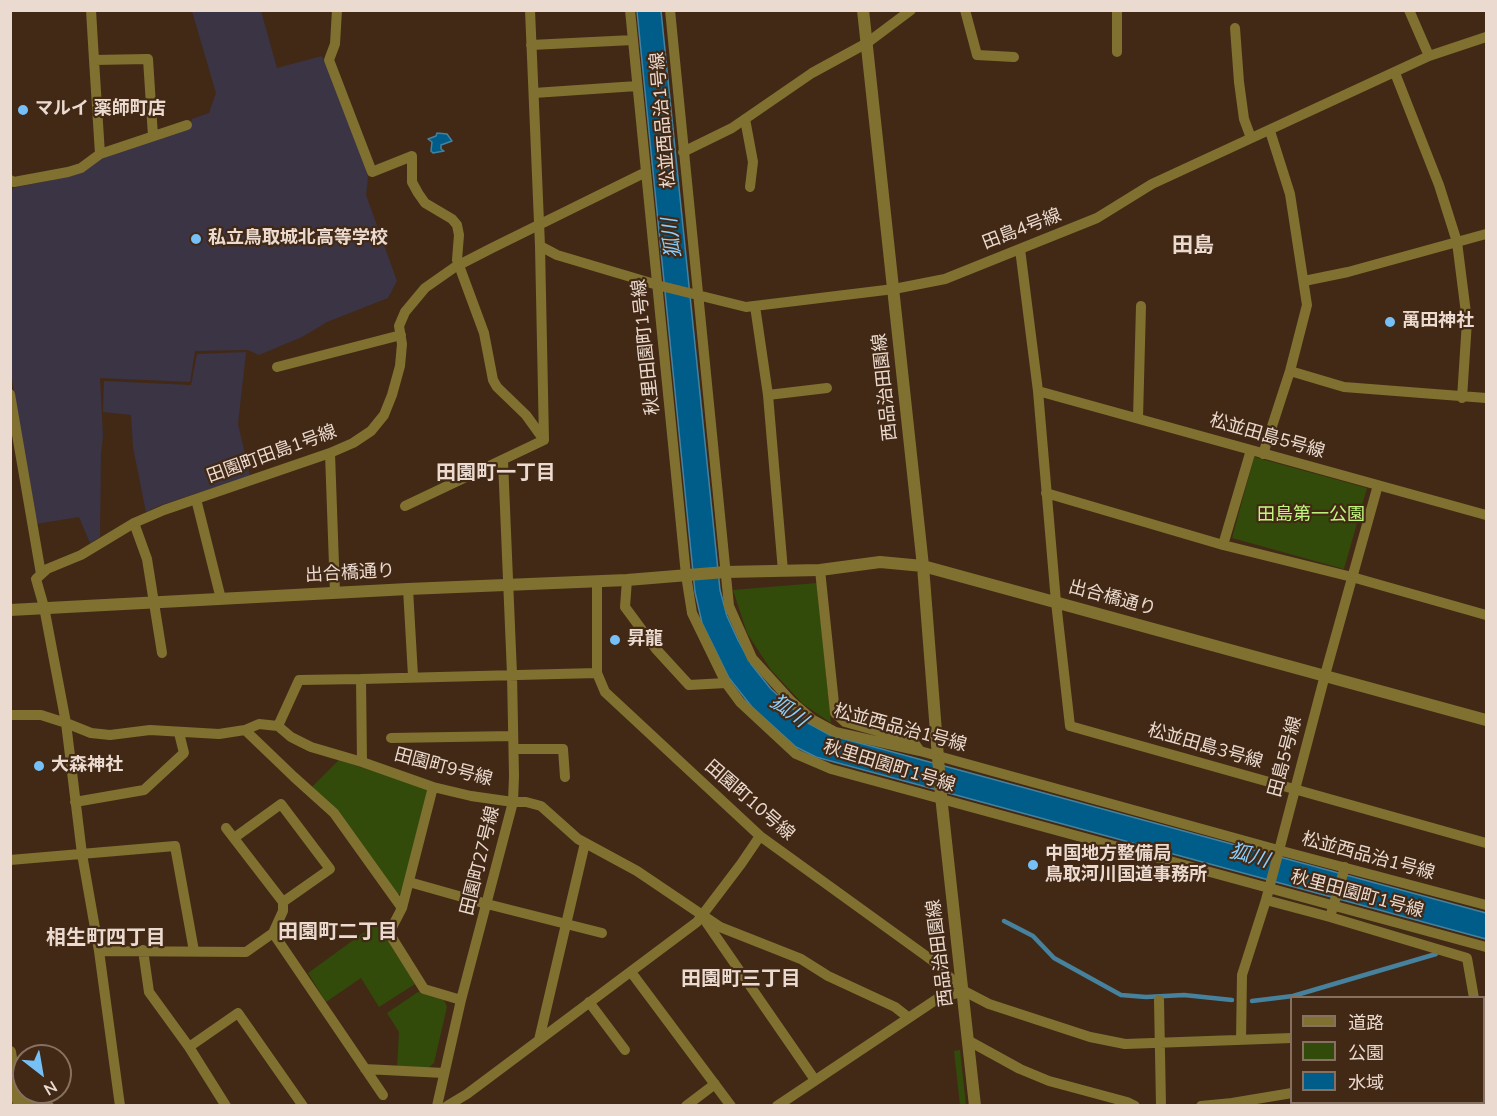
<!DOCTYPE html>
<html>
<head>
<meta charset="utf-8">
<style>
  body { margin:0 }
  #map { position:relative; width:1497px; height:1116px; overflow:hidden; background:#422916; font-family:"Nunito Sans","Noto Sans JP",sans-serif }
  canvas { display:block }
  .frame { position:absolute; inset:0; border:12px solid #ebdacf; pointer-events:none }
  .legend { position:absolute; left:1290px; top:996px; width:195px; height:108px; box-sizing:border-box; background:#422916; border:2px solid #867060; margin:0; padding:8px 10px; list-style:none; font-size:18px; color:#ebdacf }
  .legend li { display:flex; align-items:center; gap:12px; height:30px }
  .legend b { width:30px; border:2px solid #867060 }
  .north { position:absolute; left:12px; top:1044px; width:60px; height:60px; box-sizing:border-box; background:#422916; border:2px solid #867060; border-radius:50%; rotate:149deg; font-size:16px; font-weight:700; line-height:24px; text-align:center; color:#ebdacf }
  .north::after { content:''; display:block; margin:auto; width:21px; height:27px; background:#76c0f7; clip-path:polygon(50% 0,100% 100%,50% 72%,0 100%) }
</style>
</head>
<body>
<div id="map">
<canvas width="1497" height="1116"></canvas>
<div class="frame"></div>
<ul class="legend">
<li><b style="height:8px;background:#807131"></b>道路</li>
<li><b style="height:16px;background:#324b0a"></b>公園</li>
<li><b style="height:16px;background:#005c88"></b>水域</li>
</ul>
<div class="north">N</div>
</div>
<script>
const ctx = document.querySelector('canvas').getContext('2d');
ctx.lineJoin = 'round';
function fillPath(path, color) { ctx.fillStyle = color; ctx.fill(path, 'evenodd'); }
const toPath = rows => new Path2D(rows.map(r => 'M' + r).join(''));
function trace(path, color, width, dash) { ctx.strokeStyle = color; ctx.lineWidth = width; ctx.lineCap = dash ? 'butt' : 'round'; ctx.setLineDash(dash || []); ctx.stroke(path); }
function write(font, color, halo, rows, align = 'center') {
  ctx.font = font + ' "Nunito Sans","Noto Sans JP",sans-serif'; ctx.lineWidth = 4.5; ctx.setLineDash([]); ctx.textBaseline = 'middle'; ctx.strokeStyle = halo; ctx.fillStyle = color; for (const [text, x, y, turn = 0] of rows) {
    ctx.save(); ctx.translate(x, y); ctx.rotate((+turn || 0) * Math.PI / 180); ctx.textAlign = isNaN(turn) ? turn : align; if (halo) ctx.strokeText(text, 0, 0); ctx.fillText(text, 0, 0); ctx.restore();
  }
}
const education = toPath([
  [192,11,261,11,277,68,322,56,366,159,364,161,368,178,366,195,397,281,388,298,327,322,302,337,259,355,248,350,195,351,190,382,100,378,103,436,101,454,100,537,90,543,79,517,36,524,11,373,10,197,13,188,52,180,101,158,189,128,192,119,209,113,216,93],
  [246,352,238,424,250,476,161,505,146,512,133,447,131,415,103,412,104,381,191,385,197,354]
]);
const green = toPath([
  [1254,457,1367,488,1344,569,1232,538],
  [817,583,831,723,803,704,771,670,747,633,733,590],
  [339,760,428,789,401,894,397,894,312,787],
  [377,923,415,984,379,1007,361,978,326,1002,308,973],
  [418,992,444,1000,447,1007,434,1063,426,1070,397,1068,399,1032,387,1013],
  [960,1050,966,1105,960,1105,954,1051]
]);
const water = toPath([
  [637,11,661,11,720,590,727,616,738,640,751,664,771,689,808,723,830,735,1486,913,1486,939,816,757,796,747,752,707,729,678,702,623,695,592,637,11],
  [437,133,447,134,452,141,441,145,441,149,444,151,433,153,431,151,432,142,428,139,436,136,437,133]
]);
const stream = toPath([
  [1004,921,1033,936,1054,958,1121,995,1146,997,1184,995,1232,1000],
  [1252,1001,1293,996,1436,954]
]);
const minor = toPath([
  [91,10,94,60,148,59,153,136],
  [337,10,335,44,329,60,372,172,412,156,412,182,418,193,425,203,452,219,457,225,459,235,457,260,484,333,493,380,497,387,526,415,544,440],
  [530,10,540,246,544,440],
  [630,10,686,575,692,613,726,683,740,702,796,754,831,769,1486,947],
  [670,10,729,606,752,658,791,701,813,720,835,732,920,751,1278,850,1486,905],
  [965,10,977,55,1014,57],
  [1117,10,1117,52],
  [1409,10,1429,56],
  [1235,28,1239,82,1244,119,1251,138],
  [531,45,633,40],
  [94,60,100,154],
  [1395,73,1439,185,1457,242,1467,321,1462,398],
  [534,93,637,86],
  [745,119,753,162,750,187],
  [683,152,732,128,812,73,867,43,911,10],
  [10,180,14,182,68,172,81,168,100,154,187,125],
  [540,246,557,255,661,286,746,307,894,289,945,279,1097,218,1152,184,1429,56,1486,37],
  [1020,249,1038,391,1056,602,1070,726,1486,843],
  [1304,281,1348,272,1486,234],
  [755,306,768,395,783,571],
  [277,367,401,335],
  [1290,371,1344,387,1486,398],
  [1038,391,1486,515],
  [10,394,41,574],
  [768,395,827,388],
  [1138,418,1141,306],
  [330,453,335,593],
  [1263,454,1290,371,1307,305,1290,194,1270,131],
  [1046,493,1223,545,1352,577,1486,615],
  [196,499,221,599],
  [405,506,544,440],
  [134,523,147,559,162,653],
  [1223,545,1251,450],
  [820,570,835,713,845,722,913,741,920,751],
  [627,580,625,607,656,649,689,685,726,683],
  [597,581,597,673],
  [408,589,413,676],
  [361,679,597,673,605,692,760,836,933,961,964,991,989,1004,1090,1037,1125,1044,1292,1038],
  [10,715,41,715,66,723,91,733,110,735,150,730,219,734,245,730,259,724,278,726,291,737,311,747,362,762,433,787,471,796,513,802,526,802,541,806,578,839,637,871,720,927,801,959,828,976,895,1007,909,1018],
  [278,726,299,680,361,679,362,762],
  [245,730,294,777,334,813,402,908],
  [391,738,513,736],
  [514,749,563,749,565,777],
  [433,787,402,908,389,933,424,989,461,1000],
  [75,802,144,790,184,753,179,733],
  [226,828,283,902],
  [10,860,175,846,194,951],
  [1345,867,1330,917,1467,958,1474,998],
  [409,882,487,904,602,933],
  [1266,900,1330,917],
  [706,922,815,1080],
  [273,933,383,1095],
  [143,950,149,992,189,1047,226,1106],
  [99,951,246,952,273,933,283,911,283,902,330,869,281,804,234,838],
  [631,972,731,1106],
  [1159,1000,1161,1106],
  [589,1002,625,1050],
  [1484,1028,1486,1028],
  [539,1040,585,843],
  [1241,1040,1242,975,1266,900,1325,675,1378,485],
  [969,1041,1020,1069,1049,1081,1127,1102,1135,1106],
  [189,1047,238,1013,303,1106],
  [365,1069,444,1073],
  [1484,1074,1484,1076],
  [10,1096,49,1106],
  [1335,1102,1335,1106],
  [120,1106,99,951,82,854,66,723,44,607,36,579,47,569,81,555,134,523,164,510,330,453,353,443,371,431,384,415,392,395,400,366,402,344,399,326,405,312,425,288,455,267,492,248,646,172],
  [437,1106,461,1000,513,802,514,776,512,674,503,461],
  [447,1106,467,1094,697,922,741,864,760,836],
  [686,1106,715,1084],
  [777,1106,937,999,964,991],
  [1201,1106,1232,1103,1292,1093]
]);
const tertiary = toPath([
  [863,10,923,566,941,796,975,1106],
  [10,610,408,589,627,580,725,572,820,570,880,562,923,566,1486,720],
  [10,1052,19,1106]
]);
const markers = [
  [23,110,6,"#76c0f7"],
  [196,239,6,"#76c0f7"],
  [1390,322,6,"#76c0f7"],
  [615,640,6,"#76c0f7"],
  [39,766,6,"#76c0f7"],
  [1033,865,6,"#76c0f7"]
];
const poiNames = [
  ["マルイ 薬師町店",35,110],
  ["私立鳥取城北高等学校",208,239],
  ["萬田神社",1402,322],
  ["昇龍",627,640],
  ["大森神社",51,766],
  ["中国地方整備局",1045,855],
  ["鳥取河川国道事務所",1045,876]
];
const streetNames = [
  ["松並西品治1号線",664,120,-95],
  ["田島4号線",1022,230,-21],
  ["秋里田園町1号線",647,347,-96],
  ["西品治田園線",886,387,-96],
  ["松並田島5号線",1267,437,16],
  ["田園町田島1号線",272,455,-20],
  ["出合橋通り",350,574,-3],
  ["出合橋通り",1112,599,15],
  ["松並西品治1号線",900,729,15],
  ["松並田島3号線",1205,747,16],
  ["田島5号線",1286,757,-75],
  ["秋里田園町1号線",889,767,17],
  ["田園町9号線",443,768,15],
  ["田園町10号線",749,801,41],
  ["松並西品治1号線",1368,857,15],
  ["田園町27号線",481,861,-76],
  ["秋里田園町1号線",1357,895,15],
  ["西品治田園線",941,953,-97]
];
const parkNames = [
  ["田島第一公園",1311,516]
];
const waterNames = [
  ["狐川",673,238,-96],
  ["狐川",788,712,36],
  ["狐川",1249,857,16]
];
const neighbourhoodNames = [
  ["田園町一丁目",496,474],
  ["田園町二丁目",338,933],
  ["相生町四丁目",106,939],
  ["田園町三丁目",741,980]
];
const quarterNames = [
  ["田島",1193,247]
];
fillPath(education, '#3a3445');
fillPath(green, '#324b0a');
fillPath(water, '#005c88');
trace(water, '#46829d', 1.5);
trace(stream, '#46829d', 4.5);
trace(minor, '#807131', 10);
trace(tertiary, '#807131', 12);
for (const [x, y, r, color] of markers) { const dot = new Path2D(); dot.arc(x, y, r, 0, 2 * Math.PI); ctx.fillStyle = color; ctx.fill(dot); trace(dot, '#422916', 2); }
write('bold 18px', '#ebdacf', '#422916', poiNames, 'left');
write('18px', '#ebdacf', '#422916', streetNames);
write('18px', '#c2f77f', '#422916', parkNames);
write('italic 20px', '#8bd0fe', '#422916', waterNames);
write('bold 20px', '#ebdacf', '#422916', neighbourhoodNames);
write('bold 21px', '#ebdacf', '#422916', quarterNames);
</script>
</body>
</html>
